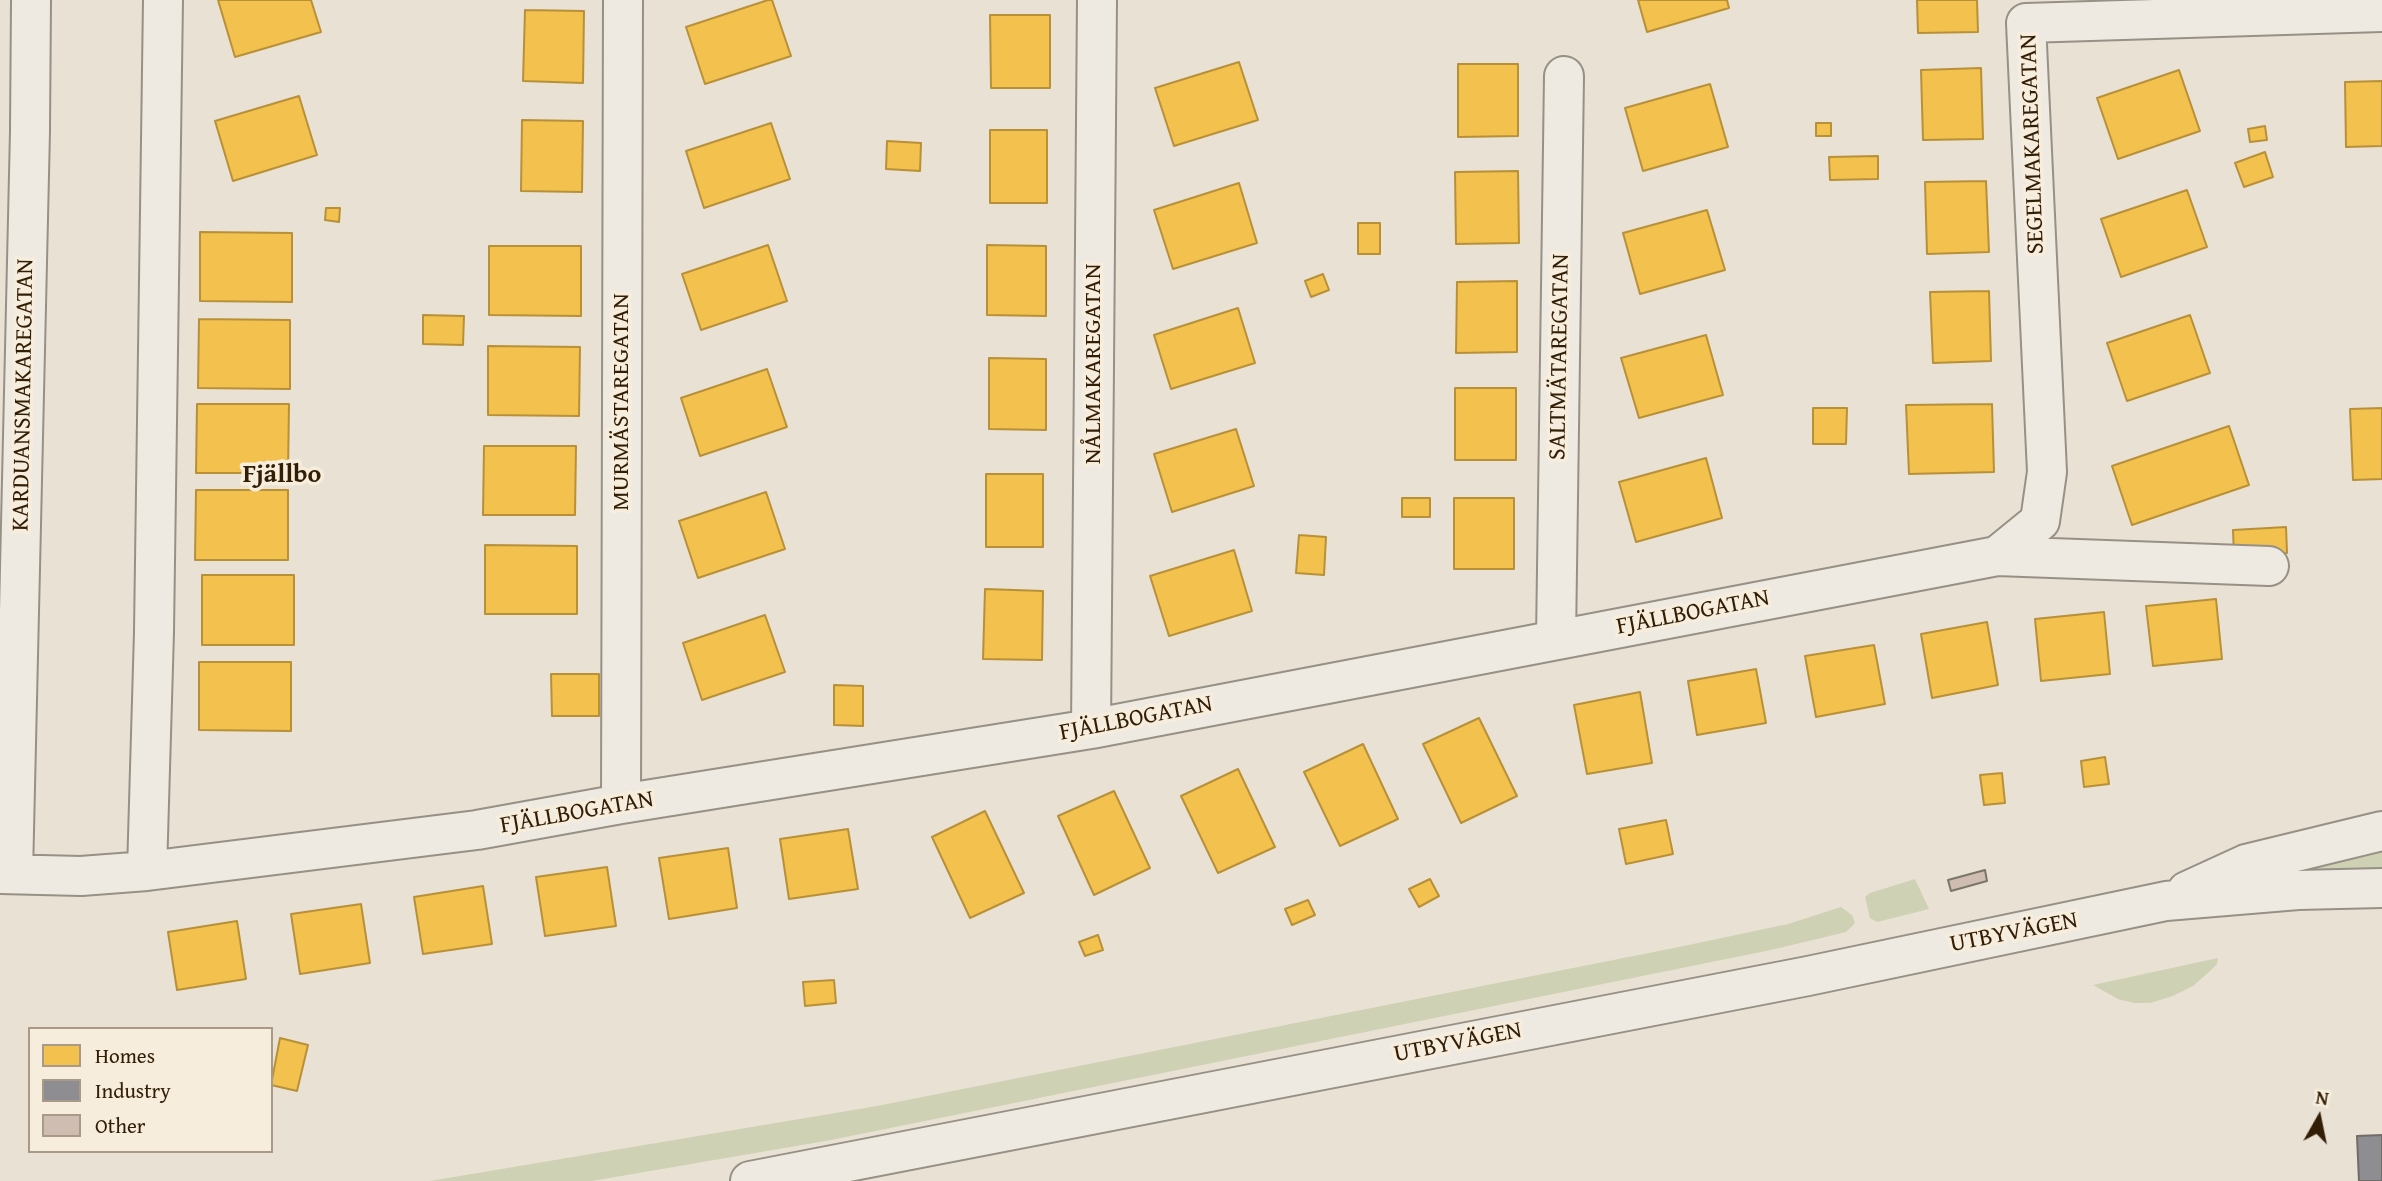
<!DOCTYPE html>
<html>
<head>
<meta charset="utf-8">
<style>
  body { margin:0 }
  #map { position:relative; width:2382px; height:1181px; overflow:hidden; background:#e9e1d4; font-family:"Gentium Book Plus",serif }
  canvas { display:block }
  .legend { position:absolute; left:28px; top:1027px; width:245px; height:126px; box-sizing:border-box; background:#f7eddd; border:2px solid #a89a87; margin:0; padding:9px 12px; list-style:none; font-size:21px; color:#321e05 }
  .legend li { display:flex; align-items:center; gap:14px; height:35px }
  .legend b { width:35px; border:2px solid #a89a87 }
  .north { position:absolute; left:2284px; top:1083px; width:70px; height:70px; -webkit-text-stroke:5px #f7eddd; paint-order:stroke; rotate:9deg; font-size:19px; font-weight:700; line-height:28px; text-align:center; color:#321e05 }
  .north::after { content:''; display:block; margin:auto; width:24px; height:32px; background:#321e05; clip-path:polygon(50% 0,100% 100%,50% 72%,0 100%) }
</style>
</head>
<body>
<div id="map">
<canvas width="2382" height="1181"></canvas>
<ul class="legend">
<li><b style="height:19px;background:#f2c14e"></b>Homes</li>
<li><b style="height:19px;background:#8d8d92"></b>Industry</li>
<li><b style="height:19px;background:#cebdb0"></b>Other</li>
</ul>
<div class="north">N</div>
</div>
<script>
const ctx = document.querySelector('canvas').getContext('2d');
ctx.lineJoin = 'round';
function fillPath(path, color) { ctx.fillStyle = color; ctx.fill(path, 'evenodd'); }
const toPath = rows => new Path2D(rows.map(r => 'M' + r).join(''));
function trace(path, color, width, dash) { ctx.strokeStyle = color; ctx.lineWidth = width; ctx.lineCap = dash ? 'butt' : 'round'; ctx.setLineDash(dash || []); ctx.stroke(path); }
function write(font, color, halo, rows, align = 'center') {
  ctx.font = font + ' "Gentium Book Plus",serif'; ctx.lineWidth = 7; ctx.setLineDash([]); ctx.textBaseline = 'middle'; ctx.strokeStyle = halo; ctx.fillStyle = color; for (const [text, x, y, turn = 0] of rows) {
    ctx.save(); ctx.translate(x, y); ctx.rotate((+turn || 0) * Math.PI / 180); ctx.textAlign = isNaN(turn) ? turn : align; if (halo) ctx.strokeText(text, 0, 0); ctx.fillText(text, 0, 0); ctx.restore();
  }
}
const green = toPath([
  [2382,847,2382,871,2311,877,2307,862],
  [1915,879,1929,909,1877,922,1870,918,1865,897,1870,893],
  [1841,907,1852,915,1855,923,1846,932,1771,950,831,1140,592,1181,430,1181,877,1106,1679,947,1788,924],
  [2218,958,2217,964,2210,971,2193,986,2173,996,2150,1003,2134,1003,2118,999,2093,985]
]);
const homes = toPath([
  [218,0,311,0,321,32,235,57,218,0],
  [768,0,772,0,791,56,705,84,686,27,768,0],
  [1638,0,1727,0,1729,8,1647,32,1638,0],
  [1917,0,1977,0,1978,32,1918,33,1917,0],
  [525,10,584,11,583,83,523,81,525,10],
  [990,15,1050,15,1050,88,991,88,990,15],
  [1239,62,1258,120,1174,146,1155,88,1239,62],
  [1458,64,1518,64,1518,136,1458,137,1458,64],
  [1981,68,1983,139,1923,140,1921,70,1981,68],
  [2179,70,2200,131,2118,159,2097,98,2179,70],
  [2382,81,2382,146,2346,147,2345,82,2382,81],
  [1710,84,1728,147,1643,171,1625,108,1710,84],
  [299,96,317,155,233,181,215,121,299,96],
  [522,120,583,121,582,192,521,191,522,120],
  [771,123,790,179,704,208,686,151,771,123],
  [1816,123,1831,123,1831,136,1816,136,1816,123],
  [2265,126,2267,140,2250,142,2248,129,2265,126],
  [990,130,1047,130,1047,203,990,203,990,130],
  [887,141,921,143,920,171,886,169,887,141],
  [2265,152,2273,177,2244,187,2235,163,2265,152],
  [1878,156,1878,179,1830,180,1829,157,1878,156],
  [1518,171,1519,243,1456,244,1455,172,1518,171],
  [1986,181,1989,252,1927,254,1925,182,1986,181],
  [1239,183,1257,243,1173,269,1154,210,1239,183],
  [2187,190,2207,247,2121,277,2101,219,2187,190],
  [326,208,340,208,339,222,325,220,326,208],
  [1707,210,1725,270,1640,294,1623,233,1707,210],
  [1358,223,1380,223,1380,254,1358,254,1358,223],
  [200,232,292,233,292,302,200,301,200,232],
  [768,245,787,301,701,330,682,274,768,245],
  [987,245,1046,246,1046,316,987,315,987,245],
  [489,246,581,246,581,316,489,315,489,246],
  [1323,274,1329,290,1311,297,1305,281,1323,274],
  [1517,281,1517,352,1456,353,1457,282,1517,281],
  [1989,291,1991,361,1933,363,1930,292,1989,291],
  [1238,308,1255,363,1171,389,1154,335,1238,308],
  [423,315,464,316,463,345,423,344,423,315],
  [2190,315,2210,373,2127,401,2107,343,2190,315],
  [199,319,290,320,290,389,198,388,199,319],
  [1706,335,1723,395,1639,418,1621,358,1706,335],
  [488,346,580,347,579,416,488,415,488,346],
  [989,358,1046,359,1046,430,989,429,989,358],
  [767,369,787,427,700,456,681,398,767,369],
  [1455,388,1516,388,1516,460,1455,460,1455,388],
  [197,404,289,404,288,473,196,473,197,404],
  [1992,404,1994,472,1909,474,1906,405,1992,404],
  [1813,408,1847,408,1846,444,1813,444,1813,408],
  [2382,408,2382,479,2353,480,2350,409,2382,408],
  [2229,426,2249,485,2132,525,2112,466,2229,426],
  [1236,429,1254,486,1172,512,1154,454,1236,429],
  [484,446,576,446,575,515,483,515,484,446],
  [1706,458,1722,518,1636,542,1619,482,1706,458],
  [986,474,1043,474,1043,547,986,547,986,474],
  [196,490,288,490,288,560,195,560,196,490],
  [766,492,785,549,698,578,679,521,766,492],
  [1402,498,1430,498,1430,517,1402,517,1402,498],
  [1454,498,1514,498,1514,569,1454,569,1454,498],
  [2286,527,2287,553,2234,556,2233,530,2286,527],
  [1299,535,1326,537,1324,575,1296,573,1299,535],
  [485,545,577,546,577,614,485,614,485,545],
  [1234,550,1252,611,1169,636,1150,576,1234,550],
  [202,575,294,575,294,645,202,645,202,575],
  [985,589,1043,591,1042,660,983,659,985,589],
  [2216,599,2222,659,2153,666,2146,606,2216,599],
  [2104,612,2110,674,2041,681,2035,619,2104,612],
  [765,615,785,672,702,700,683,643,765,615],
  [1987,622,1998,685,1932,698,1921,634,1987,622],
  [1874,645,1885,704,1816,717,1805,656,1874,645],
  [199,662,291,662,291,731,199,730,199,662],
  [1756,669,1766,723,1697,735,1688,681,1756,669],
  [551,674,599,674,599,716,552,716,551,674],
  [834,685,863,686,863,726,834,725,834,685],
  [1640,692,1652,763,1587,774,1574,705,1640,692],
  [1479,718,1517,796,1461,823,1423,744,1479,718],
  [1363,744,1398,819,1340,846,1304,772,1363,744],
  [2105,757,2109,784,2084,787,2081,761,2105,757],
  [1238,769,1275,847,1218,873,1181,796,1238,769],
  [2002,773,2005,803,1984,805,1980,775,2002,773],
  [1114,791,1150,868,1094,895,1058,816,1114,791],
  [985,811,1024,893,970,918,932,837,985,811],
  [1666,820,1673,854,1626,864,1619,829,1666,820],
  [848,829,858,889,789,899,780,839,848,829],
  [728,848,737,908,669,919,659,858,728,848],
  [607,867,616,926,545,936,536,877,607,867],
  [1430,879,1439,896,1419,907,1409,889,1430,879],
  [483,886,492,944,423,954,414,897,483,886],
  [1308,900,1315,915,1292,925,1285,909,1308,900],
  [361,904,370,963,300,974,291,914,361,904],
  [237,921,246,979,177,990,168,932,237,921],
  [1098,935,1103,950,1085,956,1079,942,1098,935],
  [834,980,836,1003,805,1006,803,982,834,980],
  [280,1038,308,1045,297,1091,271,1085,280,1038]
]);
const industry = toPath([
  [2382,1135,2382,1181,2359,1181,2357,1136,2382,1135]
]);
const building = toPath([
  [1985,870,1987,881,1951,891,1948,880,1985,870]
]);
const minor = toPath([
  [1997,556,2040,521,2047,472,2026,23,2382,12],
  [1556,639,1564,76],
  [1091,729,1097,0],
  [621,804,623,0],
  [147,871,154,632,163,0],
  [0,874,81,876,147,871,477,830,621,804,1091,729,1997,556,2269,566],
  [13,874,30,131,31,0]
]);
const tertiary = toPath([
  [2187,891,2246,864,2382,831],
  [750,1181,1808,976,2166,901,2298,890,2382,888]
]);
const streetNames = [
  ["SEGELMAKAREGATAN",2033,144,-92],
  ["SALTMÄTAREGATAN",1560,357,-89],
  ["NÅLMAKAREGATAN",1094,364,-90],
  ["KARDUANSMAKAREGATAN",24,395,-89],
  ["MURMÄSTAREGATAN",622,402,-90],
  ["FJÄLLBOGATAN",1693,613,-11],
  ["FJÄLLBOGATAN",1136,719,-11],
  ["FJÄLLBOGATAN",577,813,-10],
  ["UTBYVÄGEN",2014,933,-11],
  ["UTBYVÄGEN",1458,1043,-11]
];
const neighbourhoodNames = [
  ["Fjällbo",282,475]
];
fillPath(green, '#ced1b4');
fillPath(homes, '#f2c14e');
trace(homes, '#b89038', 2);
fillPath(industry, '#8d8d92');
trace(industry, '#726c68', 2);
fillPath(building, '#cebdb0');
trace(building, '#7c756a', 2);
trace(minor, '#979085', 42);
trace(tertiary, '#979085', 42);
trace(minor, '#eeeae2', 38);
trace(tertiary, '#eeeae2', 38);
write('24px', '#321e05', '#f7eddd', streetNames);
write('bold 26px', '#321e05', '#f7eddd', neighbourhoodNames);
</script>
</body>
</html>
